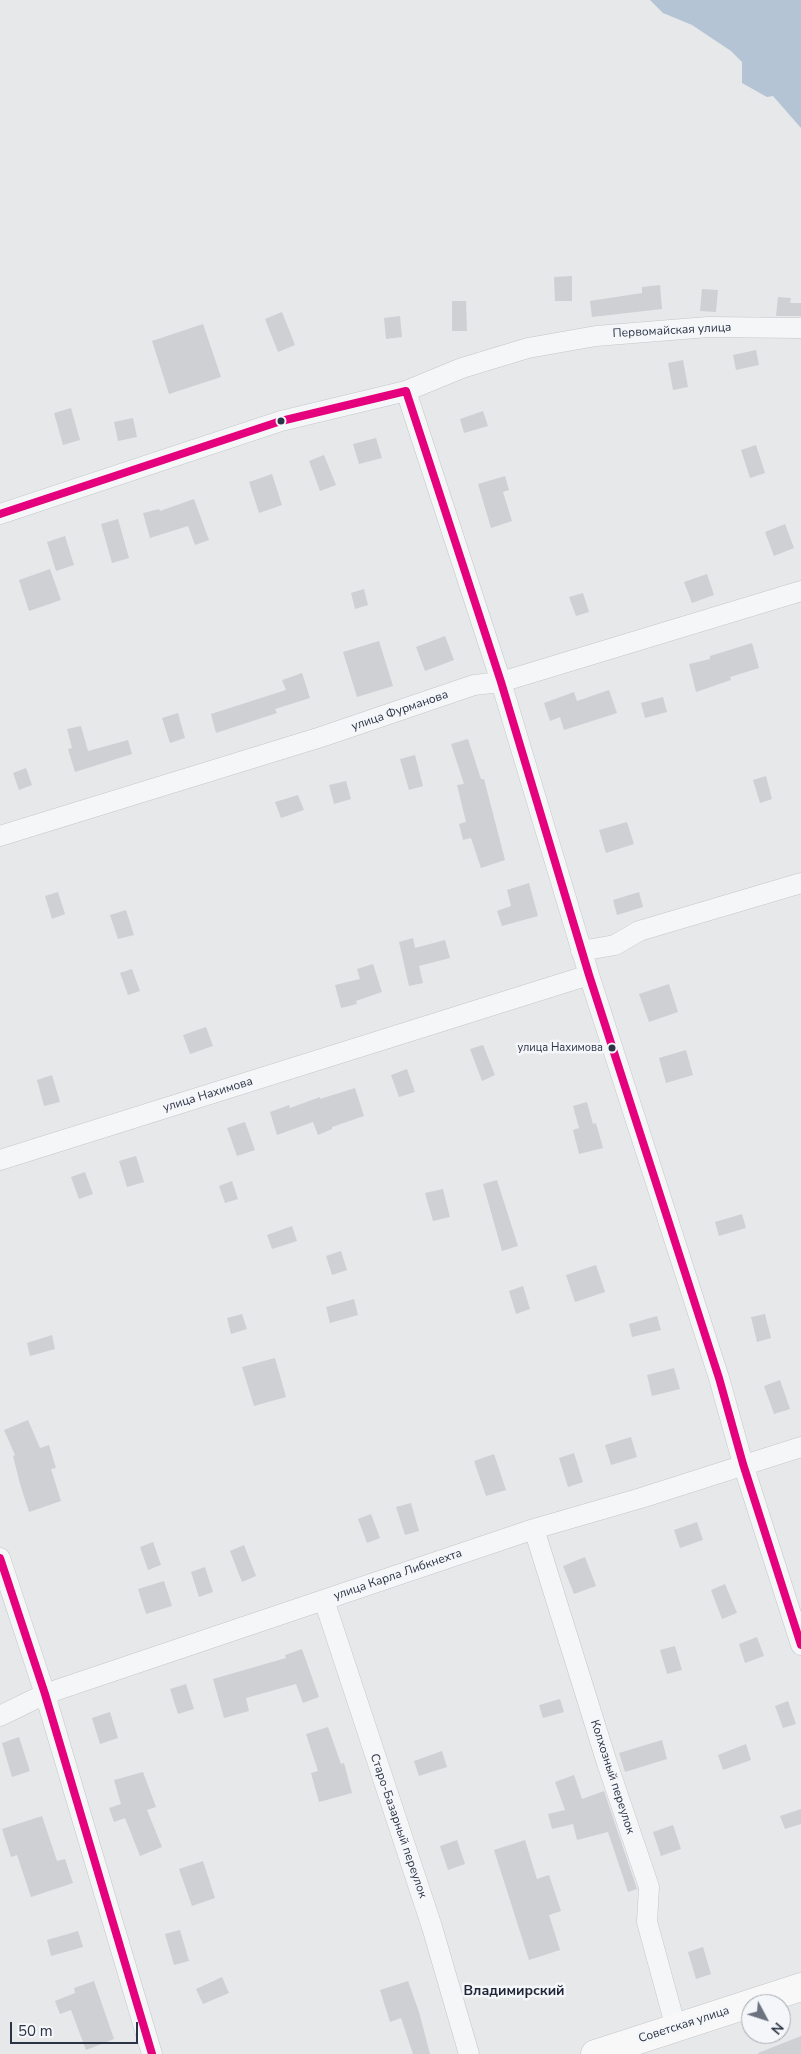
<!DOCTYPE html>
<html>
<head>
<meta charset="utf-8">
<style>
  body { margin:0 }
  #map { position:relative; width:801px; height:2054px; overflow:hidden; background:#e6e8ea; font-family:"Nunito Sans",sans-serif }
  canvas { display:block }
  .north { position:absolute; left:741px; top:1994px; width:50px; height:50px; box-sizing:border-box; background:#f4f6f9; border:1px solid #a4a8b1; border-radius:50%; rotate:130deg; font-size:14px; font-weight:700; line-height:20px; text-align:center; color:#2b3445 }
  .north::after { content:''; display:block; margin:auto; width:18px; height:22px; background:#6c737f; clip-path:polygon(50% 0,100% 100%,50% 72%,0 100%) }
  .scale { position:absolute; left:10px; top:2022px; width:128px; height:22px; box-sizing:border-box; border:2px solid #2b3445; border-top:0; padding-left:6px; font-size:15px; line-height:18px; white-space:nowrap; color:#2b3445; -webkit-text-stroke:4px #f4f6f9; paint-order:stroke }
</style>
</head>
<body>
<div id="map">
<canvas width="801" height="2054"></canvas>
<div class="north">N</div>
<div class="scale">50 m</div>
</div>
<script>
const ctx = document.querySelector('canvas').getContext('2d');
ctx.lineJoin = 'round';
function fillPath(path, color) { ctx.fillStyle = color; ctx.fill(path, 'evenodd'); }
const toPath = rows => new Path2D(rows.map(r => 'M' + r).join(''));
function trace(path, color, width, dash) { ctx.strokeStyle = color; ctx.lineWidth = width; ctx.lineCap = dash ? 'butt' : 'round'; ctx.setLineDash(dash || []); ctx.stroke(path); }
function write(font, color, halo, rows, align = 'center') {
  ctx.font = font + ' "Nunito Sans",sans-serif'; ctx.lineWidth = 5; ctx.setLineDash([]); ctx.textBaseline = 'middle'; ctx.strokeStyle = halo; ctx.fillStyle = color; for (const [text, x, y, turn = 0] of rows) {
    ctx.save(); ctx.translate(x, y); ctx.rotate((+turn || 0) * Math.PI / 180); ctx.textAlign = isNaN(turn) ? turn : align; if (halo) ctx.strokeText(text, 0, 0); ctx.fillText(text, 0, 0); ctx.restore();
  }
}
const water = toPath([
  [650,0,801,0,801,128,773,96,767,97,742,83,742,62,731,51,692,25,663,13]
]);
const building = toPath([
  [572,276,572,301,555,301,554,277],
  [660,285,662,309,592,317,590,301,642,293,642,287],
  [702,289,718,290,716,312,700,311],
  [778,297,791,298,790,303,801,303,801,316,776,316],
  [452,301,466,301,467,331,452,331],
  [282,312,295,345,278,352,265,319],
  [400,316,402,337,386,339,384,318],
  [203,324,221,377,169,394,152,341],
  [756,350,759,365,736,370,733,355],
  [683,360,688,387,673,390,668,363],
  [71,408,80,440,63,445,54,413],
  [483,411,488,426,464,433,460,419],
  [133,418,137,437,118,441,114,422],
  [376,438,382,458,359,464,353,444],
  [756,445,765,473,750,478,741,450],
  [324,455,336,485,320,491,309,461],
  [272,474,282,505,259,513,249,482],
  [505,476,509,490,503,492,512,521,491,528,478,484],
  [194,499,209,540,195,545,188,526,150,538,143,513,159,509,160,511],
  [118,519,129,558,112,563,101,524],
  [785,524,794,548,774,556,765,532],
  [65,536,74,565,56,571,47,542],
  [50,569,61,600,29,611,19,580],
  [707,574,714,595,692,603,684,582],
  [364,589,368,605,355,609,351,593],
  [583,593,589,612,576,616,569,597],
  [445,636,454,660,425,671,416,647],
  [379,641,393,686,357,697,343,652],
  [752,643,759,668,730,677,731,680,696,692,689,664,710,659,710,656],
  [302,673,310,698,275,709,277,713,216,733,211,714,286,690,282,680],
  [609,690,617,713,564,730,560,717,550,721,544,703,574,692,577,701],
  [663,697,667,712,645,718,641,703],
  [178,713,185,738,170,743,162,718],
  [81,726,88,751,128,740,132,754,75,772,68,749,72,748,67,729],
  [468,739,481,779,484,779,505,860,481,868,471,838,463,840,459,824,466,822,457,785,464,784,451,744],
  [415,755,423,786,409,790,400,759],
  [26,768,32,785,19,790,13,773],
  [766,776,772,799,760,803,753,780],
  [346,781,351,799,334,804,329,785],
  [298,795,304,810,281,818,275,802],
  [627,822,634,844,606,853,599,830],
  [529,883,538,916,502,926,497,911,511,906,507,890],
  [58,892,65,914,52,919,45,896],
  [639,892,643,907,617,915,613,900],
  [126,910,134,935,118,939,110,915],
  [413,938,415,948,445,940,450,958,419,966,423,983,409,986,399,942],
  [373,964,382,992,356,1001,357,1004,341,1008,335,985,360,979,357,969],
  [132,969,140,991,128,995,120,973],
  [669,984,678,1012,649,1022,639,994],
  [206,1027,213,1046,190,1054,183,1035],
  [483,1045,495,1075,482,1081,470,1049],
  [686,1050,693,1075,666,1083,659,1058],
  [407,1069,415,1092,399,1097,391,1075],
  [52,1075,60,1102,44,1106,37,1080],
  [355,1088,364,1116,332,1127,332,1129,318,1135,313,1122,277,1135,270,1112,289,1105,290,1108,320,1097,320,1099],
  [587,1102,593,1124,596,1123,603,1148,579,1154,573,1130,579,1128,573,1106],
  [245,1122,255,1150,237,1156,227,1128],
  [136,1156,144,1182,127,1187,119,1161],
  [85,1172,93,1194,79,1199,71,1177],
  [497,1180,518,1246,502,1251,483,1184],
  [232,1181,238,1199,225,1203,219,1186],
  [443,1189,450,1217,433,1221,425,1193],
  [742,1214,746,1228,719,1236,715,1222],
  [292,1226,297,1241,272,1249,267,1235],
  [341,1251,347,1270,332,1275,326,1256],
  [596,1265,605,1292,575,1302,566,1275],
  [523,1286,530,1309,516,1314,509,1291],
  [354,1299,358,1315,330,1323,326,1307],
  [242,1314,247,1329,231,1334,227,1318],
  [765,1314,771,1338,757,1342,751,1317],
  [657,1316,661,1330,632,1337,629,1324],
  [52,1335,55,1349,30,1356,27,1343],
  [275,1358,286,1397,254,1406,242,1367],
  [674,1368,680,1389,652,1396,647,1375],
  [780,1380,790,1409,774,1414,764,1386],
  [28,1420,40,1448,49,1445,56,1468,51,1469,61,1501,29,1512,20,1484,13,1456,15,1455,4,1430],
  [631,1437,637,1457,611,1465,605,1445],
  [574,1453,583,1482,568,1487,559,1458],
  [494,1454,506,1490,486,1496,474,1461],
  [411,1503,419,1531,405,1535,396,1507],
  [371,1514,380,1538,367,1543,358,1519],
  [697,1522,703,1540,680,1548,674,1530],
  [153,1542,161,1565,148,1570,140,1547],
  [244,1545,256,1576,242,1582,230,1551],
  [585,1557,596,1586,574,1594,563,1566],
  [205,1567,213,1592,199,1597,191,1572],
  [164,1581,172,1606,146,1614,138,1589],
  [725,1584,737,1613,722,1619,711,1590],
  [757,1637,764,1656,745,1663,739,1644],
  [675,1646,682,1670,667,1674,660,1650],
  [302,1649,319,1697,303,1703,296,1684,246,1698,249,1711,224,1718,213,1679,286,1658,285,1655],
  [186,1684,194,1709,178,1714,170,1689],
  [560,1699,564,1712,543,1718,539,1705],
  [788,1701,796,1724,783,1728,775,1706],
  [110,1712,118,1738,100,1744,92,1718],
  [328,1727,341,1764,344,1763,352,1793,319,1802,311,1773,318,1771,306,1734],
  [19,1737,30,1771,12,1777,2,1743],
  [662,1740,667,1759,625,1772,619,1753],
  [746,1744,751,1760,723,1770,718,1755],
  [442,1751,447,1767,419,1776,414,1761],
  [143,1772,156,1807,147,1810,162,1847,140,1856,125,1818,114,1822,109,1808,121,1804,114,1780],
  [574,1775,582,1799,604,1791,637,1889,628,1892,608,1832,577,1840,573,1824,552,1829,548,1814,565,1810,555,1782],
  [801,1809,801,1824,785,1829,780,1816],
  [42,1816,57,1861,65,1859,73,1883,31,1897,17,1855,11,1857,2,1829],
  [673,1825,681,1849,661,1856,653,1832],
  [457,1840,465,1864,448,1870,440,1846],
  [525,1840,537,1879,549,1875,561,1911,549,1915,560,1950,529,1960,494,1850],
  [203,1861,215,1898,192,1906,179,1869],
  [180,1930,189,1961,174,1965,165,1934],
  [78,1931,83,1947,51,1956,47,1940],
  [703,1947,711,1974,696,1979,688,1952],
  [222,1977,229,1993,203,2004,196,1989],
  [94,1981,114,2039,86,2050,71,2010,60,2014,55,2001,75,1993,74,1988],
  [408,1981,419,2012,430,2054,413,2054,401,2018,390,2022,380,1990],
  [801,2036,801,2054,758,2054,758,2053]
]);
const street = toPath([
  [406,391,501,682,589,975,719,1378,743,1464,801,1645],
  [0,514,281,421,406,391,462,368,528,348,596,336,708,327,801,328],
  [0,836,321,737,474,685,501,682,801,591],
  [581,951,615,945,639,931,801,883],
  [0,1160,589,975],
  [534,1529,607,1763,649,1887,647,1922,676,2028],
  [0,1558,45,1694,152,2054],
  [324,1600,432,1927,469,2054],
  [0,1716,45,1694,534,1529,641,1498,801,1447]
]);
const secondary = toPath([
  [595,2054,801,1987]
]);
const bus1 = toPath([
  [0,514,281,421,406,391,501,682,589,975,719,1378,743,1464,801,1645],
  [0,1558,45,1694,152,2054]
]);
const markers = [
  [281,421,4.5,"#2b3445"],
  [612,1048,4.5,"#2b3445"]
];
const busNames = [
  ["улица Нахимова",603,1048]
];
const streetNames = [
  ["Первомайская улица",672,331,-3],
  ["улица Фурманова",400,711,-19],
  ["улица Нахимова",208,1095,-17],
  ["улица Карла Либкнехта",398,1575,-19],
  ["Колхозный переулок",612,1777,72],
  ["Старо-Базарный переулок",398,1826,71],
  ["Советская улица",684,2025,-18]
];
const neighbourhoodNames = [
  ["Владимирский",514,1992]
];
fillPath(water, '#b4c4d5');
fillPath(building, '#ced0d3');
trace(street, '#c4c6c8', 21);
trace(secondary, '#c4c6c8', 29);
trace(street, '#f5f6f7', 20);
trace(secondary, '#f8f8f8', 28);
trace(bus1, '#e5007d', 8);
for (const [x, y, r, color] of markers) { const dot = new Path2D(); dot.arc(x, y, r, 0, 2 * Math.PI); ctx.fillStyle = color; ctx.fill(dot); trace(dot, '#f4f6f9', 2); }
write('11px', '#2b3445', '#f4f6f9', busNames, 'right');
write('12px', '#2b3445', '#f4f6f9', streetNames);
write('bold 14px', '#1d2536', '#f4f6f9', neighbourhoodNames);
</script>
</body>
</html>
